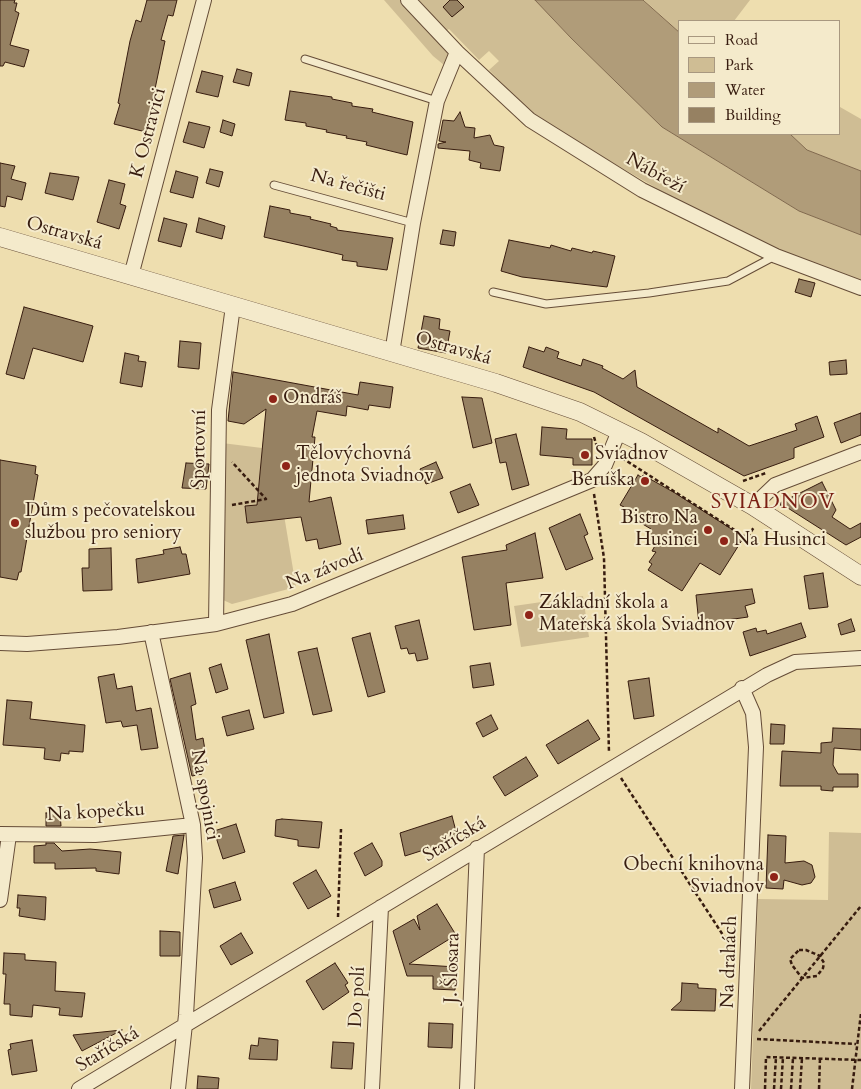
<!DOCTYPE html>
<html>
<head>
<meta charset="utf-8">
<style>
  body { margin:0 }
  #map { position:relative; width:861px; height:1089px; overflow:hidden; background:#eedeaf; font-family:Cardo,serif }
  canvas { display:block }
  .legend { position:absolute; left:678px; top:20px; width:162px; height:115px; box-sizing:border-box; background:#f4eacb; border:1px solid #a89880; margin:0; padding:6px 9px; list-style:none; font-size:15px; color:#371c0f }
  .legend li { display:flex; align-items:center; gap:10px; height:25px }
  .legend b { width:25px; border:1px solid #a89880 }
</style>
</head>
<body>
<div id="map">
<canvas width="861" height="1089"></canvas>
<ul class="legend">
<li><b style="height:6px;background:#f4eacb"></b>Road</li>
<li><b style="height:14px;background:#cfbd94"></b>Park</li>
<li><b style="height:14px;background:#b09c79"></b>Water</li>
<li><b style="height:14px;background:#968162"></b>Building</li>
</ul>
</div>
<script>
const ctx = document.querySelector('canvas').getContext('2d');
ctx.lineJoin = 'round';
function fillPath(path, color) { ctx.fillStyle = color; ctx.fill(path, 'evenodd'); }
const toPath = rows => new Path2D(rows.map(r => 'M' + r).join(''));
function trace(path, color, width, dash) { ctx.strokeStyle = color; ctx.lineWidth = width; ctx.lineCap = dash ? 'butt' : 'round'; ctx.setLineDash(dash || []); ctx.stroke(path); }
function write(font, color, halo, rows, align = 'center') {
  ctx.font = font + ' Cardo,serif'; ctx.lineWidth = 4; ctx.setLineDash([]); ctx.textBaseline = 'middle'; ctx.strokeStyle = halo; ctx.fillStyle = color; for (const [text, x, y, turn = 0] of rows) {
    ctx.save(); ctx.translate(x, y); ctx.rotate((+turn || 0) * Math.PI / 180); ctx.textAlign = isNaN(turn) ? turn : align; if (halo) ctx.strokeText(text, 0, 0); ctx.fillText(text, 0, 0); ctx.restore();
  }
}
const green = toPath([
  [384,0,402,0,450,51,444,65,433,56],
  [417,0,535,0,571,38,662,127,799,211,861,235,861,282,771,247,715,222,553,128,529,112,489,70,499,61,489,51,479,60,449,29,446,31],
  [644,0,750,0,734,21,680,21,680,33],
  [840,107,861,119,861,171,807,150,790,134,840,134],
  [222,443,262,448,259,485,281,497,296,587,232,604,223,600],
  [583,596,589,637,521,647,514,606],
  [829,832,861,833,861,1089,751,1089,758,899,828,900]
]);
const water = toPath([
  [535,0,643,0,680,33,680,134,790,134,807,150,861,171,861,235,799,211,662,127,571,38,535,0]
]);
const building = toPath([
  [0,0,15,0,14,3,17,3,15,11,19,13,10,45,29,50,24,67,5,62,3,66,0,66,0,0],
  [147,0,177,0,173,16,168,15,161,40,165,41,146,132,114,124,120,104,118,103,130,41,136,20,141,22,147,0],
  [450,0,457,0,464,7,452,17,443,7,450,0],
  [237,69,252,73,249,86,233,82,237,69],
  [202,71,223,76,218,97,196,92,202,71],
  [290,91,332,97,332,99,352,103,352,106,373,109,372,112,413,122,407,155,366,145,367,142,346,138,347,136,326,132,327,130,306,126,306,123,285,120,290,91],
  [460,112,465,127,475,128,474,138,490,135,494,145,504,147,500,171,480,168,481,163,469,160,470,151,438,148,438,144,446,142,439,141,443,120,454,121,460,112],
  [223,120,235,124,232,136,220,132,223,120],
  [189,122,210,127,204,148,183,142,189,122],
  [0,163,15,166,11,179,26,183,22,200,7,196,5,207,0,206,0,163],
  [210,169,223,172,219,187,206,183,210,169],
  [176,171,198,177,193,198,170,192,176,171],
  [50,173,79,177,73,200,45,193,50,173],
  [109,180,125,184,120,204,126,206,119,229,97,222,109,180],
  [270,206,290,210,290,213,311,217,310,219,331,224,330,226,337,228,337,230,393,238,387,270,357,266,357,262,342,260,343,255,264,237,270,206],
  [164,218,187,224,181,247,158,241,164,218],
  [199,218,225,226,222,239,196,232,199,218],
  [443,230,456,232,454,246,440,244,443,230],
  [509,240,550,248,551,245,571,251,572,248,592,253,593,251,615,256,607,287,522,277,501,271,509,240],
  [799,279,815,283,811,297,795,292,799,279],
  [24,307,93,326,83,362,33,348,24,379,6,374,24,307],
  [424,316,440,319,439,329,450,331,446,353,418,348,424,316],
  [180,341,201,343,199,369,178,367,180,341],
  [529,347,544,352,546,347,559,352,557,358,581,366,583,359,603,366,602,368,623,379,635,370,637,387,718,433,718,428,749,446,797,430,795,424,817,416,824,437,794,448,794,458,744,476,594,392,523,367,529,347],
  [125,353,139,356,138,361,146,362,142,387,120,383,125,353],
  [846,360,847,374,830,375,829,362,846,360],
  [233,372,358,395,360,382,393,387,390,408,369,405,368,410,347,406,346,416,317,411,312,437,315,437,309,502,331,497,341,544,319,549,317,539,306,541,301,517,247,523,245,506,257,505,266,409,244,424,228,421,233,372],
  [462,397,482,398,492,443,473,448,462,397],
  [861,413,861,435,841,443,834,423,861,413],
  [542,427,567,429,566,439,592,439,592,465,573,465,573,458,540,455,542,427],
  [516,434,529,485,512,490,506,462,500,463,495,439,516,434],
  [0,460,36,466,35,474,38,475,21,572,19,572,17,580,0,577,0,460],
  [436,462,443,478,426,484,420,469,436,462],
  [186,463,209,464,206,489,182,488,186,463],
  [638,475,641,477,643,475,675,493,744,537,720,575,700,563,682,591,648,570,652,564,649,562,656,552,652,551,656,544,646,537,651,529,624,513,624,507,620,505,638,475],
  [822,482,836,510,832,517,850,529,861,523,861,537,846,545,780,503,822,482],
  [470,484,479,505,458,513,450,492,470,484],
  [580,514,588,534,584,536,593,559,566,570,549,528,580,514],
  [403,515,405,529,368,534,366,520,403,515],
  [535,533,543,578,506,583,511,625,474,630,462,557,507,550,506,545,535,533],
  [180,547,182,554,186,554,190,574,138,583,136,559,164,554,163,550,180,547],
  [111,548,112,590,83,591,82,568,89,568,89,549,111,548],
  [823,573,828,607,809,609,804,576,823,573],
  [752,589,755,603,745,606,748,617,699,624,696,595,752,589],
  [851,619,855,631,841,635,838,624,851,619],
  [419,620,428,659,417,661,415,653,409,654,407,648,401,649,395,626,419,620],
  [801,623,806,637,750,656,743,632,756,628,757,632,766,630,767,634,801,623],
  [370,633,385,692,368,697,352,638,370,633],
  [269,634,284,713,264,718,246,640,269,634],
  [317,648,332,711,313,715,298,652,317,648],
  [490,663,494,685,473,688,470,666,490,663],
  [221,664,228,689,216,693,209,668,221,664],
  [190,673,196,704,191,706,196,740,203,738,205,750,198,752,202,774,192,776,170,679,190,673],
  [114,674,117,689,132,686,136,711,151,708,158,748,141,750,137,725,123,727,121,721,106,723,98,677,114,674],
  [649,678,654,716,634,719,628,681,649,678],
  [7,700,32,702,30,719,85,725,83,752,69,751,69,754,61,753,60,761,44,759,45,748,3,745,7,700],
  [249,710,254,729,227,736,222,717,249,710],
  [491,715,498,729,483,737,476,723,491,715],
  [588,720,600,739,558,764,546,745,588,720],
  [771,724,785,725,784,744,770,744,771,724],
  [833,728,861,729,861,750,834,748,833,765,838,774,858,774,858,787,833,787,833,791,821,790,821,786,780,786,782,751,821,753,821,743,832,742,833,728],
  [526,757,538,776,505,796,493,777,526,757],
  [46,813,60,813,61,826,46,826,46,813],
  [452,816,458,839,405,856,400,833,452,816],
  [282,819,322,822,319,848,298,846,298,840,275,836,276,820,282,819],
  [236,824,245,852,223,859,214,831,236,824],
  [184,835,178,874,166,871,173,836,184,835],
  [768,835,786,836,785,863,804,861,812,865,815,877,811,883,802,885,784,880,783,889,766,888,768,835],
  [46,843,54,843,62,851,90,849,121,852,119,874,96,871,96,868,55,869,55,863,34,863,34,846,46,845,46,843],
  [372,843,382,861,382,866,365,876,354,853,372,843],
  [316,870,331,896,308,909,293,883,316,870],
  [235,882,241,900,214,908,209,890,235,882],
  [18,895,46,897,45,920,19,916,20,908,17,908,18,895],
  [437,904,456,935,409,964,456,967,455,990,433,989,433,976,407,976,393,931,414,919,420,930,417,916,437,904],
  [160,931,180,932,180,956,160,956,160,931],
  [241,933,253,953,231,965,220,946,241,933],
  [4,953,25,954,25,960,56,962,55,991,85,993,82,1017,59,1015,60,1008,33,1005,32,1017,10,1015,10,1004,4,1004,6,974,3,974,4,953],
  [335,963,348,983,345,985,349,992,323,1010,306,981,335,963],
  [682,983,698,984,698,988,716,989,715,1011,671,1010,681,1001,682,983],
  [429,1023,453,1024,452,1048,428,1047,429,1023],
  [122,1030,82,1051,73,1035,122,1030],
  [259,1038,278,1040,277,1060,249,1059,251,1045,258,1046,259,1038],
  [32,1040,37,1071,12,1075,8,1050,11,1049,10,1044,32,1040],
  [333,1042,354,1043,352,1069,331,1068,333,1042],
  [198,1076,219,1078,218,1089,197,1089,198,1076]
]);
const path = toPath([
  [594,437,597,447],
  [622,458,747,538,754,527],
  [743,481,766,473],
  [594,494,604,558,609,753],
  [232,505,266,499,232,462],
  [781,506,783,500,790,496],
  [621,778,732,949],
  [338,917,341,829],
  [799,950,806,950,820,956,824,963,823,968,817,976,802,978,792,965,790,959,799,950],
  [759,1031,861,906],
  [757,1039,856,1044],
  [765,1089,766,1057,861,1060],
  [774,1089,776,1057],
  [781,1089,783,1057],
  [791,1089,793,1058],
  [800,1089,802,1058],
  [819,1089,820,1058],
  [852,1089,861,1013]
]);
const service = toPath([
  [305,59,437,101],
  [274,185,413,223],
  [493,292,546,304,649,293,728,281,775,256]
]);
const minor = toPath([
  [408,0,457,52,530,120,642,190,776,256,861,288],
  [131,276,204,0],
  [392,353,413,223,437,101,457,52],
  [753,506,775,485,861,452],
  [216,624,219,410,233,306],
  [151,632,193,825,195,858,186,1015,178,1089],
  [0,643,27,644,118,637,216,624,292,604,592,480,605,465,619,431],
  [742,688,753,713,756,747,742,1089],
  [0,834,95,835,193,825],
  [0,900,9,835],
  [79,1089,767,675,795,662,861,658],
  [372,1089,381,907],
  [467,1089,477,848]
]);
const tertiary = toPath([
  [0,237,496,383,580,412,641,442,753,506,861,576]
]);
const markers = [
  [273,399,5,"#8f2418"],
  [585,455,5,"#8f2418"],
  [286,466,5,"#8f2418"],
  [645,481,5,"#8f2418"],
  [15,523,5,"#8f2418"],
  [708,530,5,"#8f2418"],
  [724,541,5,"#8f2418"],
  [529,615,5,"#8f2418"],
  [774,877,5,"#8f2418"]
];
const streetNames = [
  ["K Ostravici",149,133,-75],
  ["Nábřeží",655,174,29],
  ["Na řečišti",348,186,15],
  ["Ostravská",64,234,16],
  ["Ostravská",453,349,16],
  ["Sportovní",200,449,-89],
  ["Na závodí",325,570,-22],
  ["Na spojnici",204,795,80],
  ["Na kopečku",96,813,-3],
  ["Staříčská",455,840,-31],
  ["Na drahách",730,962,-88],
  ["J. Šlosara",453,968,-88],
  ["Do polí",358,997,-87],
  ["Staříčská",108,1050,-31]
];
const poiNames = [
  ["Ondráš",283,399],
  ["Tělovýchovná",296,455],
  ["jednota Sviadnov",296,477],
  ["Sviadnov",595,455],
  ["Beruška",635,481,"right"],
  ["Dům s pečovatelskou",25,512],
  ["službou pro seniory",25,534],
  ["Bistro Na",698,519,"right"],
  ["Husinci",698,541,"right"],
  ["Na Husinci",734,541],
  ["Základní škola a",539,604],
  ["Mateřská škola Sviadnov",539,626],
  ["Obecní knihovna",764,866,"right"],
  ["Sviadnov",764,888,"right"]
];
const quarterNames = [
  ["SVIADNOV",773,503]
];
fillPath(green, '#cfbd94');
fillPath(water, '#b09c79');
trace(water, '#80694f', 1);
fillPath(building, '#968162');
trace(building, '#371c0f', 1);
trace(service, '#654c37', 9);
trace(minor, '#654c37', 16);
trace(tertiary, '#654c37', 19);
trace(path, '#371c0f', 2.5, [4, 2.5]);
trace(service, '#f4eacb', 7);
trace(minor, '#f4eacb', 14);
trace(tertiary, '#f4eacb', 18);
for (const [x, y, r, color] of markers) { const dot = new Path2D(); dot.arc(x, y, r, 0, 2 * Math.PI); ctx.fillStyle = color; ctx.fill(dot); trace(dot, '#f4eacb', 2); }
write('19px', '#371c0f', '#f4eacb', streetNames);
write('19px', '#371c0f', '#f4eacb', poiNames, 'left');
ctx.letterSpacing = '1px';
write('21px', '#7a1f14', '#f4eacb', quarterNames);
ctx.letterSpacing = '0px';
</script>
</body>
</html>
